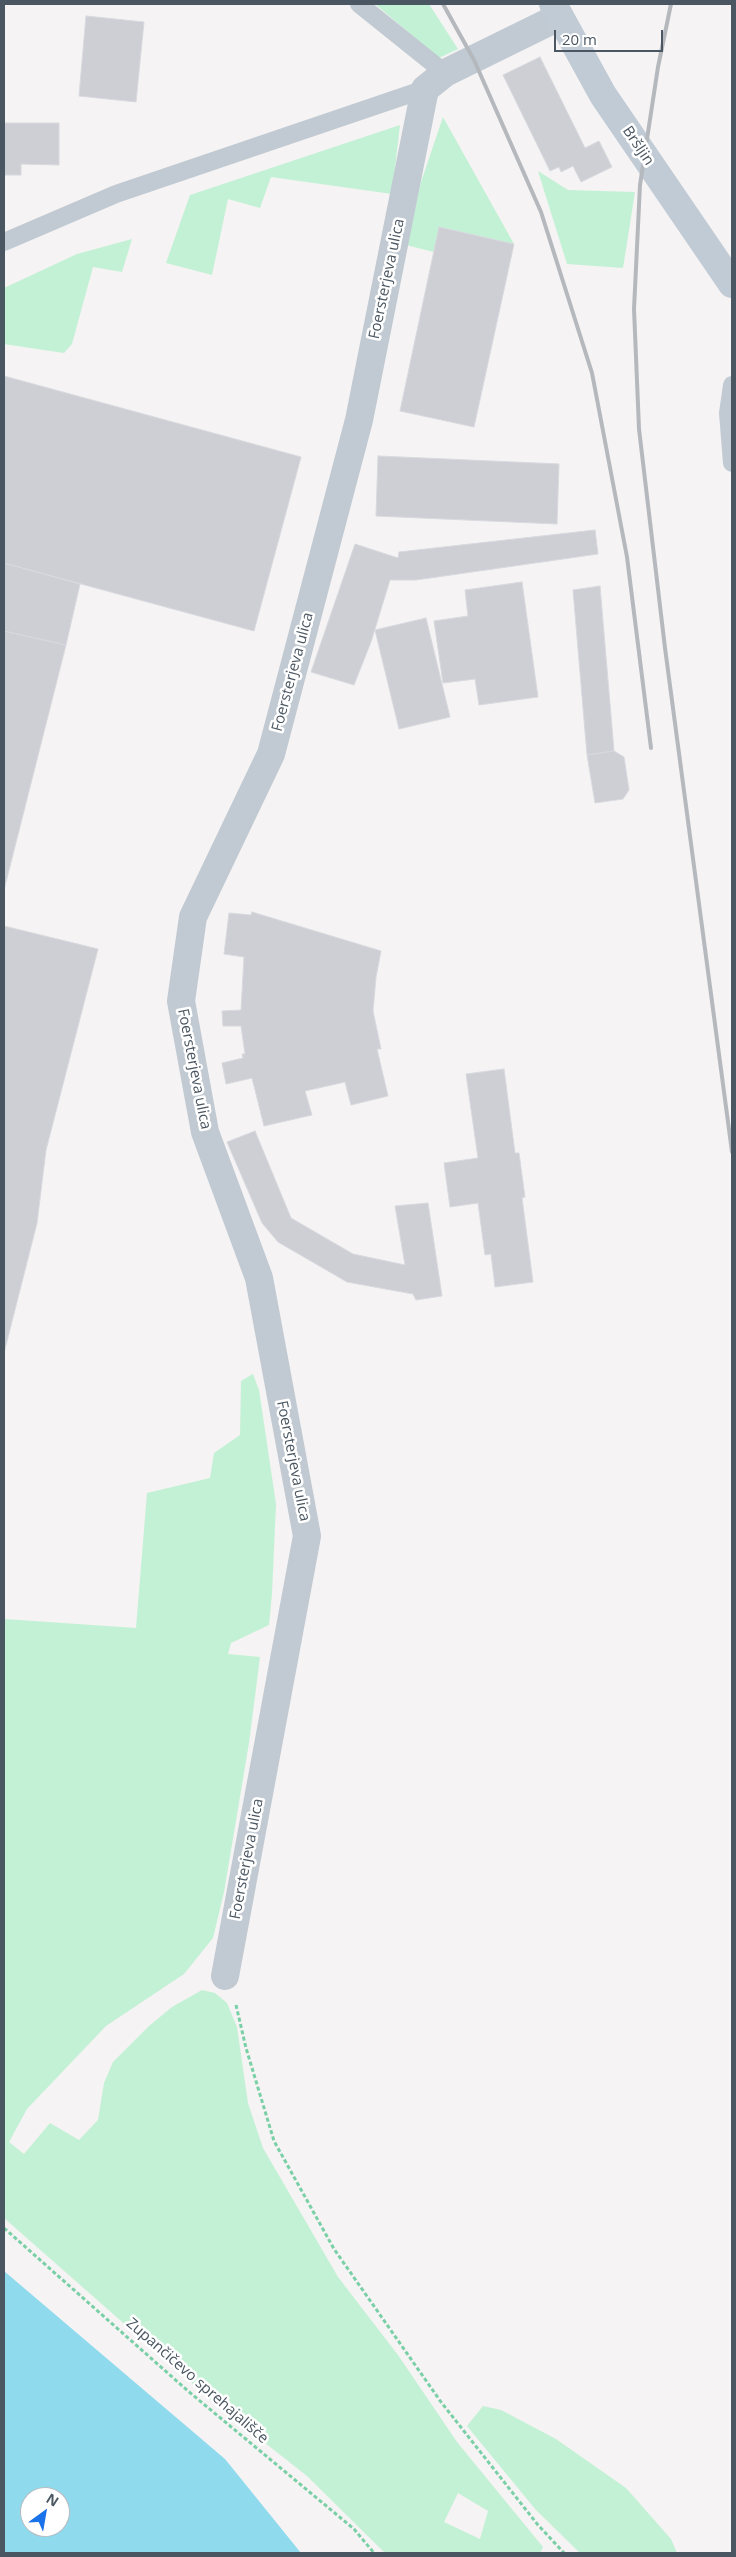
<!DOCTYPE html>
<html>
<head>
<meta charset="utf-8">
<style>
  body { margin:0 }
  #map { position:relative; width:736px; height:2557px; overflow:hidden; background:#f5f3f3; font-family:"Open Sans",sans-serif }
  canvas { display:block }
  .frame { position:absolute; inset:0; border:5px solid #4a5661; pointer-events:none }
  .north { position:absolute; left:20px; top:2487px; width:50px; height:50px; box-sizing:border-box; background:#fff; border:1px solid #b7bbc0; border-radius:50%; rotate:32deg; font-size:14px; font-weight:700; line-height:20px; text-align:center; color:#4a5661 }
  .north::after { content:''; display:block; margin:auto; width:18px; height:22px; background:#1a73e8; clip-path:polygon(50% 0,100% 100%,50% 72%,0 100%) }
  .scale { position:absolute; left:554px; top:30px; width:109px; height:22px; box-sizing:border-box; border:2px solid #4a5661; border-top:0; padding-left:6px; font-size:15px; line-height:18px; white-space:nowrap; color:#4a5661; -webkit-text-stroke:4px #fff; paint-order:stroke }
</style>
</head>
<body>
<div id="map">
<canvas width="736" height="2557"></canvas>
<div class="frame"></div>
<div class="north">N</div>
<div class="scale">20 m</div>
</div>
<script>
const ctx = document.querySelector('canvas').getContext('2d');
ctx.lineJoin = 'round';
function fillPath(path, color) { ctx.fillStyle = color; ctx.fill(path, 'evenodd'); }
const toPath = rows => new Path2D(rows.map(r => 'M' + r).join(''));
function trace(path, color, width, dash) { ctx.strokeStyle = color; ctx.lineWidth = width; ctx.lineCap = dash ? 'butt' : 'round'; ctx.setLineDash(dash || []); ctx.stroke(path); }
function write(font, color, halo, rows, align = 'center') {
  ctx.font = font + ' "Open Sans",sans-serif'; ctx.lineWidth = 5; ctx.setLineDash([]); ctx.textBaseline = 'middle'; ctx.strokeStyle = halo; ctx.fillStyle = color; for (const [text, x, y, turn = 0] of rows) {
    ctx.save(); ctx.translate(x, y); ctx.rotate((+turn || 0) * Math.PI / 180); ctx.textAlign = isNaN(turn) ? turn : align; if (halo) ctx.strokeText(text, 0, 0); ctx.fillText(text, 0, 0); ctx.restore();
  }
}
const green = toPath([
  [375,4,429,4,458,49,439,58],
  [443,117,514,244,440,227,434,252,406,245,421,182],
  [400,125,392,194,271,177,260,208,228,199,212,275,166,263,190,195],
  [538,171,568,190,635,192,623,268,567,264],
  [132,239,122,272,93,267,72,344,64,353,4,344,4,288,77,254],
  [253,1374,259,1390,276,1504,272,1594,269,1625,231,1643,228,1654,260,1657,249,1743,224,1892,213,1938,184,1974,106,2026,27,2109,9,2142,24,2154,50,2123,79,2140,98,2120,104,2083,113,2062,149,2026,172,2007,202,1990,215,1993,227,2003,237,2027,248,2103,263,2148,338,2277,398,2355,457,2442,543,2547,540,2553,385,2553,307,2476,212,2401,4,2218,4,1619,136,1628,147,1493,210,1478,214,1453,240,1435,241,1381],
  [458,2493,488,2511,480,2539,444,2522],
  [483,2406,501,2410,556,2439,626,2488,671,2539,677,2553,580,2553,536,2510,467,2426]
]);
const water = toPath([
  [4,2271,225,2459,301,2553,4,2553],
  [30,2497,60,2497,60,2527,30,2527]
]);
const building = toPath([
  [86,16,144,22,136,102,79,96,86,16],
  [540,57,585,148,599,141,612,167,581,182,573,166,561,172,559,167,550,171,503,75,540,57],
  [4,123,59,123,59,165,21,164,21,175,4,175,4,123],
  [439,227,514,244,474,427,400,411,439,227],
  [4,376,301,457,254,631,4,563,4,376],
  [378,456,559,464,557,524,376,516,378,456],
  [595,530,598,554,416,580,390,580,371,642,354,685,311,672,355,544,398,558,399,552,595,530],
  [4,563,80,584,66,645,4,631,4,563],
  [522,582,538,697,479,705,475,679,443,683,434,621,468,616,465,590,522,582],
  [600,586,614,751,587,755,573,590,600,586],
  [426,618,450,717,399,729,375,630,426,618],
  [4,631,66,645,4,890,4,631],
  [614,751,624,757,629,790,623,799,595,803,587,755,614,751],
  [252,912,381,951,376,977,373,1011,381,1049,377,1049,388,1096,351,1105,345,1082,305,1091,312,1115,264,1126,252,1078,226,1084,222,1063,243,1058,242,1054,245,1054,241,1026,223,1026,222,1011,241,1010,244,957,224,954,229,913,251,915,252,912],
  [4,926,98,949,46,1150,37,1223,4,1353,4,926],
  [504,1069,515,1153,519,1153,525,1197,522,1198,533,1282,495,1287,491,1254,485,1255,478,1203,450,1207,444,1163,478,1158,466,1074,504,1069],
  [255,1131,291,1218,353,1254,405,1265,395,1206,428,1203,442,1296,416,1300,413,1294,347,1282,278,1242,262,1223,227,1142,255,1131]
]);
const path = toPath([
  [236,2005,246,2048,274,2141,334,2249,441,2402,538,2525,564,2553],
  [4,2228,188,2391,354,2529,374,2553]
]);
const lane = toPath([
  [359,4,445,73],
  [4,242,116,194,425,89],
  [732,385,728,413,732,463]
]);
const street = toPath([
  [225,1976,307,1536,259,1278,205,1132,181,1001,193,917,271,754,359,420,425,89,445,73,559,17]
]);
const secondary = toPath([
  [553,4,603,95,732,284]
]);
const rail = toPath([
  [443,4,474,60,541,212,592,373,627,557,651,748],
  [671,4,658,67,640,185,634,309,639,429,665,648,732,1152]
]);
const streetNames = [
  ["Bršljin",638,146,56],
  ["Foersterjeva ulica",387,279,-78],
  ["Foersterjeva ulica",293,672,-75],
  ["Foersterjeva ulica",194,1069,79],
  ["Foersterjeva ulica",293,1461,79],
  ["Foersterjeva ulica",247,1859,-79],
  ["Zupančičevo sprehajališče",197,2381,41]
];
fillPath(green, '#c3f1d5');
fillPath(water, '#90daee');
fillPath(building, '#cdcfd5');
trace(building, '#d7d9de', 1);
trace(path, '#7ad0a6', 3, [4, 2.5]);
trace(lane, '#c1cad2', 18);
trace(street, '#c1cad2', 28);
trace(secondary, '#c1cbd6', 28);
trace(rail, '#b5b8bd', 4);
write('15px', '#4a5661', '#fff', streetNames);
</script>
</body>
</html>
